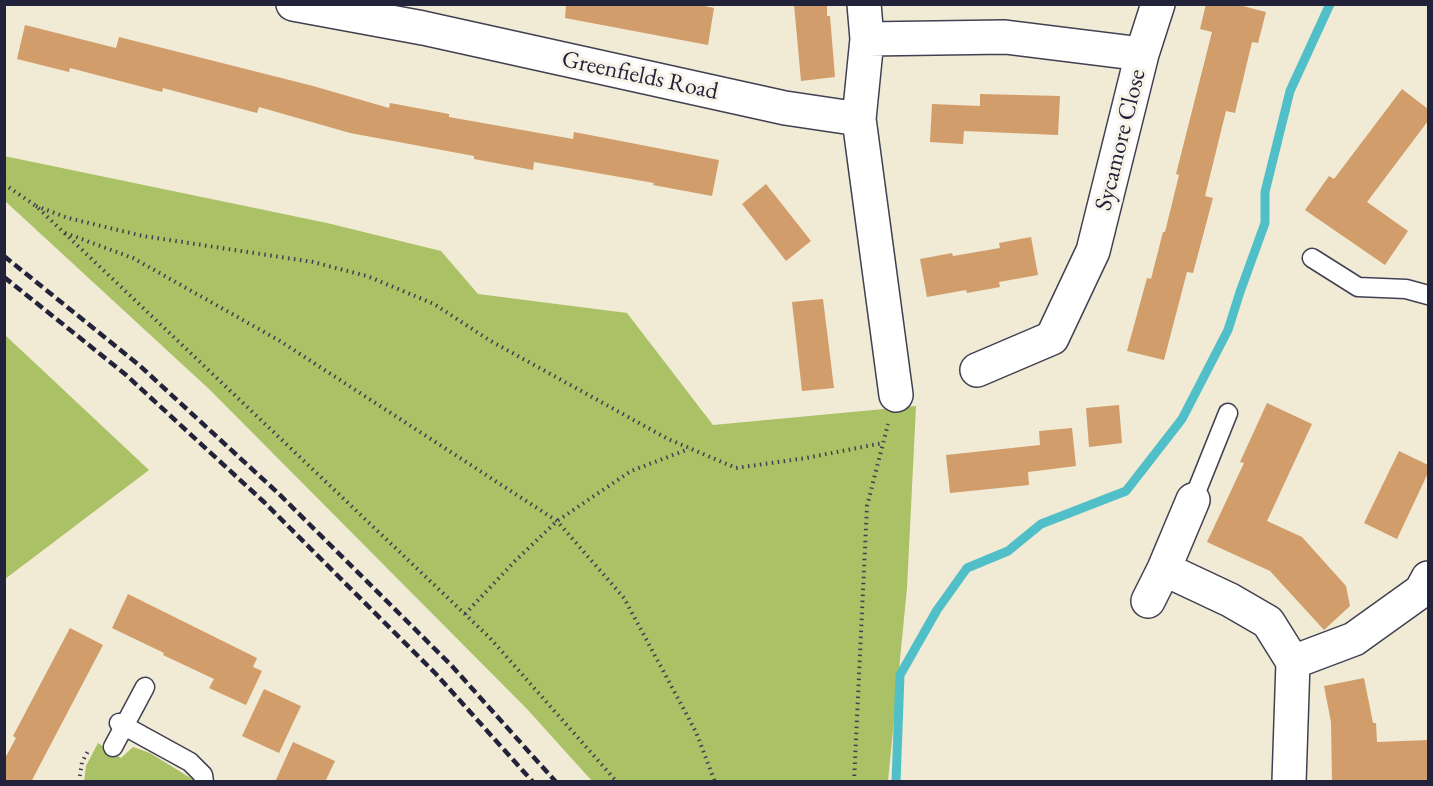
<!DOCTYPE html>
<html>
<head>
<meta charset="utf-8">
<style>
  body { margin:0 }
  #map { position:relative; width:1433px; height:786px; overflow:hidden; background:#f1ead4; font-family:"EB Garamond",serif }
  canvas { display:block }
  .frame { position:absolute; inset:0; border:6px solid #22223b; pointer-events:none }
</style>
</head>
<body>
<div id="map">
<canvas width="1433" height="786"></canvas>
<div class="frame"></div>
</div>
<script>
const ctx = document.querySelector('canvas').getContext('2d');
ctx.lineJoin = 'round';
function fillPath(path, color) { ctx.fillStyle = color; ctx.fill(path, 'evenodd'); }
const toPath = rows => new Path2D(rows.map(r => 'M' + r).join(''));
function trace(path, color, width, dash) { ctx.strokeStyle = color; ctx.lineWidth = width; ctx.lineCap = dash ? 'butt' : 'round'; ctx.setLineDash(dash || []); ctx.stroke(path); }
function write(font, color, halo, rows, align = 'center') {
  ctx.font = font + ' "EB Garamond",serif'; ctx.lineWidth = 6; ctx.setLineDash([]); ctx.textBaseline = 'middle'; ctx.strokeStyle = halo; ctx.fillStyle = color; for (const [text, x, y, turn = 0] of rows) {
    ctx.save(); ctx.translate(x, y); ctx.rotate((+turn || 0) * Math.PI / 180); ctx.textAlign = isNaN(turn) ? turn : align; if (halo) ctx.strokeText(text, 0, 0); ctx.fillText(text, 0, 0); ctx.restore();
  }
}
const green = toPath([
  [4,156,327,223,441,251,478,294,627,313,713,425,916,406,907,588,888,781,592,781,527,709,209,389,5,201],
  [5,335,149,470,5,579],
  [98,743,121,758,133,747,150,753,197,782,84,782,86,766]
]);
const stream = toPath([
  [896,782,900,675,937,610,967,568,1008,551,1041,524,1126,491,1182,419,1228,330,1240,292,1265,223,1265,192,1290,91,1330,4]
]);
const building = toPath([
  [566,4,695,4,714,8,708,45,565,18],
  [794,4,827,4,827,16,830,16,835,77,801,81],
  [1206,4,1235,4,1266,12,1258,43,1252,42,1235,113,1226,111,1205,196,1213,198,1193,273,1187,272,1164,360,1127,351,1147,278,1151,279,1163,232,1165,232,1179,175,1176,174,1212,32,1200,29],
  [25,25,116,48,119,37,313,86,389,108,390,103,449,114,449,117,573,139,574,132,719,160,712,196,653,185,654,183,534,162,533,170,474,159,474,156,350,133,259,107,257,113,163,88,162,92,70,68,69,72,17,59],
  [1402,89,1428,109,1428,121,1367,202,1408,231,1385,265,1305,210,1329,176,1334,179],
  [980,94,1060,96,1058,135,964,131,963,144,930,142,932,104,980,106],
  [766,184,811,241,786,261,742,204],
  [1031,237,1038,275,999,282,1000,287,967,293,966,290,927,297,920,259,952,253,953,256,1000,248,999,243],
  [823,299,834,388,802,391,792,302],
  [1267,403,1312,424,1267,521,1302,537,1346,586,1350,606,1324,630,1270,571,1207,542,1244,463,1240,462],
  [1119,405,1122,443,1089,447,1086,408],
  [1072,428,1076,466,1028,472,1029,485,950,493,946,455,1040,445,1039,431],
  [1399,451,1428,465,1428,473,1397,539,1364,523],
  [128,594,257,658,253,667,262,671,246,705,209,688,214,679,163,655,164,653,112,628],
  [70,628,103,645,31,782,4,782,4,760,16,738,13,736],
  [1364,678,1373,723,1376,723,1377,742,1428,740,1428,782,1332,782,1331,722,1324,686],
  [264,689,301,706,279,753,242,736],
  [293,742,335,761,325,782,275,782]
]);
const path = toPath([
  [4,184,36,206,489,637,617,782],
  [36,206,68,218,143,236,313,262,367,276,434,304,489,340,668,439,736,468,806,458,883,443],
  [65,233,133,258,280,341,557,521,624,598,696,732,715,782],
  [465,614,515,561,557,521,631,471,689,449],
  [79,782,82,762,88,751],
  [854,782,867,506,888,424]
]);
const service = toPath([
  [1312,258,1358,287,1406,289,1428,295],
  [1193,500,1228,413],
  [119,723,190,762,203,775,204,782],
  [113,747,145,687]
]);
const minor = toPath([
  [293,4,423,28,785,108,859,119,867,39,864,4],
  [867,39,1005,37,1142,54,1093,251,1052,338,977,370],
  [1142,54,1158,4],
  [859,119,896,395],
  [1193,500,1164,569,1230,600,1268,622,1293,662],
  [1148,601,1164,569],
  [1289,782,1293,662,1354,639,1421,591,1428,578]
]);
const rail = toPath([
  [4,256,139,365,278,493,451,665,556,782],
  [4,277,125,374,264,502,436,674,533,782]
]);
const streetNames = [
  ["Greenfields Road",640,76,12],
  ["Sycamore Close",1121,140,-76]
];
fillPath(green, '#aac166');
trace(stream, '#51bfc8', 9);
fillPath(building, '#d19e6b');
trace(service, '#414052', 21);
trace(minor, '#414052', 36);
trace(path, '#414052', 4, [1.5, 4.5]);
trace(service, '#fff', 18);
trace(minor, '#fff', 33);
trace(rail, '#22223b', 4.5, [9, 4.5]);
write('24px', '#22223b', '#f7f3e8', streetNames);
</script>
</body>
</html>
